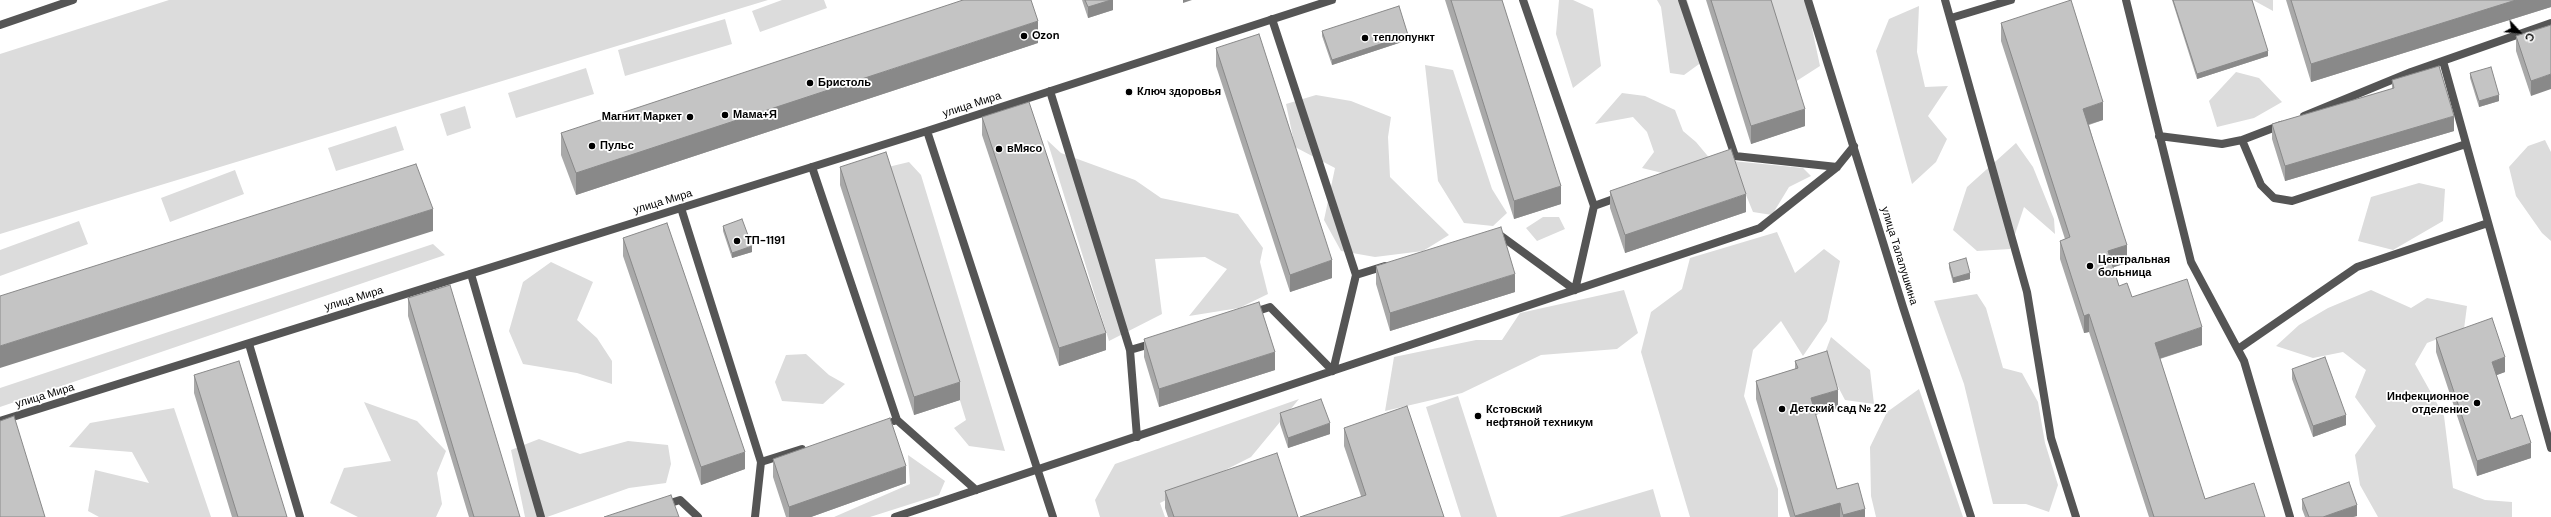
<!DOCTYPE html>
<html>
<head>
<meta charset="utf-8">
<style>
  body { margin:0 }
  #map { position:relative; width:2551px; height:517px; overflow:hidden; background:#fff; font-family:"DM Sans",sans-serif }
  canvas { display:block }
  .north { position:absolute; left:2499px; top:12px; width:40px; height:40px; -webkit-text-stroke:3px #fff; paint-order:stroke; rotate:116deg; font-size:11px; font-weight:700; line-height:16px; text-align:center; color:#000 }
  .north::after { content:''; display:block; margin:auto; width:14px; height:18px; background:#000; clip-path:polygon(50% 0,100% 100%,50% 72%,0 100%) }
</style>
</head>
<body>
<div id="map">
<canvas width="2551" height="517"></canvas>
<div class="north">С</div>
</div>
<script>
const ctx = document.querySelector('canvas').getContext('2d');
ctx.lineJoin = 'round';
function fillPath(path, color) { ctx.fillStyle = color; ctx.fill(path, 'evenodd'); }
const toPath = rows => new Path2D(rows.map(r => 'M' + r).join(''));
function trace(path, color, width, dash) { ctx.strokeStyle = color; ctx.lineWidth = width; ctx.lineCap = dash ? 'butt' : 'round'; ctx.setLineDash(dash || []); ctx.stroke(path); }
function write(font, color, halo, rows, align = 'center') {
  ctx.font = font + ' "DM Sans",sans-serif'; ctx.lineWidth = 3.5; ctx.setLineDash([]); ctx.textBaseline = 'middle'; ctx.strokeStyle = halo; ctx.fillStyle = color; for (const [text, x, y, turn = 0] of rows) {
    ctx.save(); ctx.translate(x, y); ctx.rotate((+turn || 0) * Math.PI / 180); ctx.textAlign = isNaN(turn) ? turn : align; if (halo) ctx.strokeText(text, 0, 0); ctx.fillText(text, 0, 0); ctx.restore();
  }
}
const green = toPath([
  [169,0,768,0,0,234,0,54],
  [782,0,824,0,827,8,760,32,752,11],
  [1559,0,1573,0,1593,9,1601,66,1573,88,1556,34],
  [1657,0,1687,0,1706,59,1684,75,1670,73,1661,7],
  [1770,0,1806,0,1820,66,1795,82],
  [2253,0,2273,0,2273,11],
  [1919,6,1917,52,1925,87,1948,86,1928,116,1947,139,1936,162,1912,184,1876,51,1889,19],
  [725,19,732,44,625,76,618,50],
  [1425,65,1453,70,1492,189,1507,213,1493,226,1464,223,1438,181],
  [586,68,594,94,516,118,508,93],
  [2236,72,2259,78,2282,102,2254,118,2217,127,2209,101],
  [1622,93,1645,96,1675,110,1683,131,1696,142,1717,167,1687,179,1642,168,1654,152,1647,132,1633,117,1595,124],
  [1316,95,1351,101,1391,117,1388,137,1390,177,1449,235,1423,251,1375,257,1341,251,1324,220,1335,168,1295,147,1286,104],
  [465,106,471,128,447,136,440,114],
  [396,126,404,150,336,171,328,148],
  [1047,140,1061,153,1135,180,1161,198,1238,214,1263,248,1260,262,1268,294,1239,308,1189,316,1227,269,1205,257,1155,259,1162,314,1109,341],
  [2545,140,2551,152,2551,241,2542,233,2516,196,2509,167,2528,146],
  [2016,143,2033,167,2054,219,2055,234,2024,207,2010,249,1977,251,1953,230,1967,187],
  [1732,161,1803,168,1811,176,1789,187,1772,215,1753,212],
  [909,162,921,175,1005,451,969,446,954,428,966,420,888,167],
  [235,170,244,194,170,222,161,198],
  [2419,183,2445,189,2443,221,2393,250,2358,241,2371,197],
  [1543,217,1559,217,1565,229,1537,241,1526,228],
  [79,221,88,244,0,276,0,250],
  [1777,232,1795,273,1824,249,1840,261,1827,321,1803,356,1781,321,1753,350,1744,396,1778,489,1778,517,1690,517,1641,352,1651,312,1682,289,1690,258],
  [433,244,445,255,0,407,0,388],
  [551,262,593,282,577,320,597,338,612,361,612,384,577,373,523,364,509,331,523,282],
  [1624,290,1638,333,1617,349,1541,355,1462,393,1385,411,1394,357,1476,340,1502,340,1520,313],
  [2371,290,2411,308,2427,298,2467,306,2464,329,2427,343,2415,364,2444,416,2453,488,2485,500,2512,502,2512,517,2378,517,2360,485,2355,455,2376,426,2355,397,2366,370,2343,352,2313,358,2276,346,2299,325,2328,308],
  [1977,294,1986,308,2003,368,2022,373,2038,402,2045,443,2058,485,2049,512,2026,504,1993,504,1964,384,1934,301],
  [1831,337,1870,370,1874,404,1845,400,1823,358],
  [806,354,829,375,845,384,823,404,782,401,775,382,786,355],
  [1919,389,1963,517,1876,517,1871,496,1870,447,1887,412],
  [1458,396,1497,517,1461,517,1426,407],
  [1299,399,1251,457,1160,503,1165,517,1100,517,1095,500,1115,464],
  [364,402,417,421,446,451,437,473,442,504,436,517,358,517,330,503,344,468,391,461],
  [174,408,211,517,99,517,88,511,95,470,149,483,132,452,69,447,90,423],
  [539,439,580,454,628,441,668,445,671,464,666,483,629,488,547,517,525,517,511,450],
  [908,455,945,481,939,495,870,517,834,517,910,484],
  [1653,489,1661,517,1559,517]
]);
const service = toPath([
  [1523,0,1594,206],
  [1682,0,1735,156,1837,167],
  [1945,0,2027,292,2051,438,2076,517],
  [2126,0,2191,262,2244,361,2290,517],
  [1951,18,2011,0],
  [1272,19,1356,275],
  [2443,61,2551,448],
  [1050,91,1130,350],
  [2304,116,2411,72,2551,23],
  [2159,136,2222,144,2242,140,2281,125],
  [2242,140,2261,185,2274,198,2292,201,2466,144],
  [812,167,897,420],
  [681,208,761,462,755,517],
  [1497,233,1575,290,1594,206,1619,197],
  [471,274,541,517],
  [1251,313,1270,307,1333,371,1356,275,1385,266],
  [249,344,300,517],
  [2238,349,2357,267,2488,223],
  [894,421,897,420,976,490],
  [1137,437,1130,350,1154,343],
  [761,462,802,449],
  [664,505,680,500,698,517],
  [895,517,1760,228,1837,167,1854,146]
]);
const minor = toPath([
  [1808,0,1903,307,1971,517],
  [927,131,1053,517],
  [0,421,927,131,1332,0]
]);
const tertiary = toPath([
  [0,25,73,0]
]);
const wall = toPath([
  [1082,0,1113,0,1113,10,1088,18],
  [1445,0,1502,0,1561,204,1514,219],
  [1706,0,1771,0,1805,126,1751,144],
  [2172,0,2252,0,2268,56,2197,79],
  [2286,0,2551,0,2551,7,2311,82],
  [2001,23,2103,120,2089,125,2127,263,2113,267,2119,286,2132,297,2202,345,2160,359,2205,499,2265,517,2149,517,2089,332,2084,333,2060,259,2060,241,2065,239,2001,41],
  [2551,25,2531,96,2516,51,2516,36],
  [1322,31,1408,40,1332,65,1322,36],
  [1038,43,576,195,561,155,561,133],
  [1216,48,1332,278,1290,292,1216,66],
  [2470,73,2499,101,2479,107,2470,78],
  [2392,80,2454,131,2285,181,2272,139,2272,124,2392,89],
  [982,117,1106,350,1059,366,982,135],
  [840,167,960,400,914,415,840,185],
  [1610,191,1746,212,1625,253,1610,208],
  [723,226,752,252,732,258,723,231],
  [623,238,745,469,701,485,623,256],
  [1949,263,1970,279,1953,283,1949,268],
  [1376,266,1515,292,1390,331,1376,284],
  [408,298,520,517,469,517,408,316],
  [2436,338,2505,372,2496,375,2511,419,2531,458,2477,476,2436,352],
  [1144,339,1275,370,1159,407,1144,357],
  [1795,361,1838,408,1815,415,1837,489,1865,517,1790,517,1756,399,1756,381,1795,369],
  [2292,369,2346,425,2313,437,2292,379],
  [194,375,287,517,232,517,194,393],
  [1280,413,1330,434,1288,448,1280,424],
  [1344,428,1444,517,1361,496,1344,446],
  [773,459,906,483,811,517,786,517,773,477],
  [1165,491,1298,517,1168,517,1165,508],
  [2302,499,2357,516,2353,517,2305,517,2302,509]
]);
const shadedWall = toPath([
  [1111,0,1113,0,1113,10,1088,18,1088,7],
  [1183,0,1192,0,1183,3],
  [2516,0,2551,0,2551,7,2311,82,2311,64],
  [1038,21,1038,43,576,195,576,173],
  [1408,35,1408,40,1332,65,1332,60],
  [2268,51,2268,56,2197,79,2197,74],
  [2551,74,2551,89,2531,96,2531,81],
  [2499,95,2499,101,2479,107,2479,101],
  [2103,102,2103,120,2083,126,2083,109],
  [1805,109,1805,126,1751,144,1751,126],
  [2454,116,2454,131,2285,181,2285,166],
  [1561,186,1561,204,1514,219,1514,201],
  [1746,194,1746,212,1625,253,1625,235],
  [433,209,433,231,0,368,0,346],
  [2127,245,2127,263,2108,269,2108,251],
  [752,246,752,252,732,258,732,253],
  [1332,260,1332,278,1290,292,1290,275],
  [1970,273,1970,279,1953,283,1953,278],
  [1515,274,1515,292,1390,331,1390,313],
  [2089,314,2089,332,2084,333,2084,316],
  [2202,327,2202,345,2155,360,2155,343],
  [1106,333,1106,350,1059,366,1059,348],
  [1275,352,1275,370,1159,407,1159,389],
  [2505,357,2505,372,2492,377,2492,362],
  [960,382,960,400,914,415,914,397],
  [1838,390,1838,408,1811,416,1811,398],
  [2346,415,2346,425,2313,437,2313,426],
  [1330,423,1330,434,1288,448,1288,438],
  [2531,443,2531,458,2477,476,2477,461],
  [745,452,745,469,701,485,701,467],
  [906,466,906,483,811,517,789,517,789,507],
  [1840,503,1840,517,1795,517,1795,516],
  [2357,505,2357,516,2353,517,2323,517],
  [1865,509,1865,517,1843,517,1843,515]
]);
const building = toPath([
  [963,0,1031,0,1038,21,576,173,561,133,963,0],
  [1085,0,1111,0,1088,7,1085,0],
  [1451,0,1502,0,1561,186,1514,201,1451,0],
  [1711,0,1771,0,1805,109,1751,126,1711,0],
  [2071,0,2103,102,2083,109,2127,245,2108,251,2119,286,2127,283,2132,297,2187,279,2202,327,2155,343,2205,499,2254,483,2265,517,2154,517,2089,314,2084,316,2060,241,2070,237,2001,23,2071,0],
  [2173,0,2252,0,2268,51,2197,74,2173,0],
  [2291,0,2516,0,2311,64,2291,0],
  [1399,6,1408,35,1332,60,1322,31,1399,6],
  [2551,25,2551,74,2531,81,2516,36,2551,25],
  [1259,34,1332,260,1290,275,1216,48,1259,34],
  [2439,66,2454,116,2285,166,2272,124,2394,88,2392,80,2439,66],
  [2491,67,2499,95,2479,101,2470,73,2491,67],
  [1029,102,1106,333,1059,348,982,117,1029,102],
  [1731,149,1746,194,1625,235,1610,191,1731,149],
  [886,152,960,382,914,397,840,167,886,152],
  [416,164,433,209,0,346,0,296,416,164],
  [742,219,752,246,732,253,723,226,742,219],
  [667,223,745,452,701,467,623,238,667,223],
  [1501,227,1515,274,1390,313,1376,266,1501,227],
  [1966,258,1970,273,1953,278,1949,263,1966,258],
  [450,285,520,517,474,517,408,298,450,285],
  [1259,302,1275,352,1159,389,1144,339,1259,302],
  [2492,318,2505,357,2492,362,2511,419,2522,415,2531,443,2477,461,2436,338,2492,318],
  [1827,351,1838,390,1811,398,1837,489,1858,483,1865,509,1843,515,1840,503,1795,516,1756,381,1798,368,1795,361,1827,351],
  [2325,357,2346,415,2313,426,2292,369,2325,357],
  [239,361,287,517,238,517,194,375,239,361],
  [1321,399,1330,423,1288,438,1280,413,1321,399],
  [1407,406,1444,517,1300,517,1366,495,1344,428,1407,406],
  [14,416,45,517,0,517,0,421,14,416],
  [890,418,906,466,789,507,773,459,890,418],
  [1277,453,1298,517,1174,517,1165,491,1277,453],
  [2349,482,2357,505,2323,517,2309,517,2302,499,2349,482],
  [671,495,679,517,604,517,671,495]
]);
const markers = [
  [1024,36,4,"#000"],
  [1365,38,4,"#000"],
  [810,83,4,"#000"],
  [1129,92,4,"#000"],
  [725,115,4,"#000"],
  [690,117,4,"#000"],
  [592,146,4,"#000"],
  [999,149,4,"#000"],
  [737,241,4,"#000"],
  [2090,266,4,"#000"],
  [2477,403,4,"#000"],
  [1782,409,4,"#000"],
  [1478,416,4,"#000"]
];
const poiNames = [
  ["Ozon",1032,36],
  ["теплопункт",1373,38],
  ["Бристоль",818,83],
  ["Ключ здоровья",1137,92],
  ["Мама+Я",733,115],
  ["Магнит Маркет",682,117,"right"],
  ["Пульс",600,146],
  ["вМясо",1007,149],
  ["ТП-1191",745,241],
  ["Центральная",2098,260],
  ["больница",2098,273],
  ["Инфекционное",2469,397,"right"],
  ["отделение",2469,410,"right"],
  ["Детский сад № 22",1790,409],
  ["Кстовский",1486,410],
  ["нефтяной техникум",1486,423]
];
const streetNames = [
  ["улица Мира",972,105,-18],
  ["улица Мира",663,202,-17],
  ["улица Талалушкина",1899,256,73],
  ["улица Мира",354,299,-17],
  ["улица Мира",45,396,-17]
];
fillPath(green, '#dcdcdc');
trace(service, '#555', 8);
trace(minor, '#555', 8);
trace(tertiary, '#555', 8);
fillPath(wall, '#a9a9a9');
fillPath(shadedWall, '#898989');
fillPath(building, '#c4c4c4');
trace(building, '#898989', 1);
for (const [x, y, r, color] of markers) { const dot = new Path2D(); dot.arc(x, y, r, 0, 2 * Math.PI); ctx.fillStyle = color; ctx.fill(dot); trace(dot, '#fff', 1.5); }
write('bold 11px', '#000', '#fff', poiNames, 'left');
write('11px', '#000', '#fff', streetNames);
</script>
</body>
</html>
